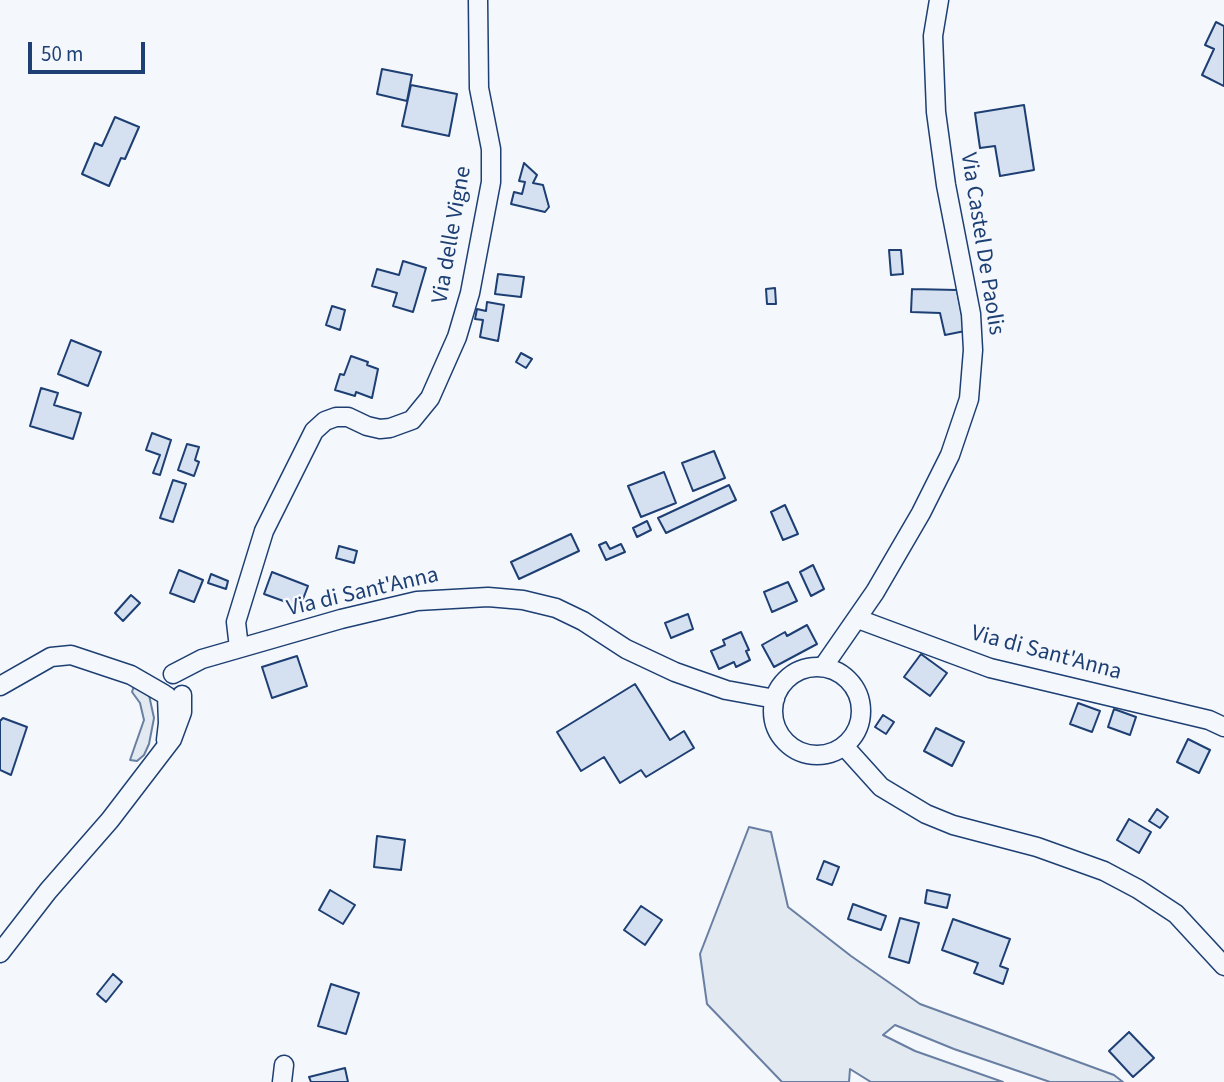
<!DOCTYPE html>
<html>
<head>
<meta charset="utf-8">
<style>
  body { margin:0 }
  #map { position:relative; width:1224px; height:1082px; overflow:hidden; background:#f4f7fb; font-family:"Source Sans 3",sans-serif }
  canvas { display:block }
  .scale { position:absolute; left:28px; top:42px; width:117px; height:32px; box-sizing:border-box; border:4px solid #1d3f73; border-top:0; padding-left:9px; font-size:21px; line-height:24px; white-space:nowrap; color:#1d3f73; -webkit-text-stroke:5px #f4f7fb; paint-order:stroke }
</style>
</head>
<body>
<div id="map">
<canvas width="1224" height="1082"></canvas>
<div class="scale">50 m</div>
</div>
<script>
const ctx = document.querySelector('canvas').getContext('2d');
ctx.lineJoin = 'round';
function fillPath(path, color) { ctx.fillStyle = color; ctx.fill(path, 'evenodd'); }
const toPath = rows => new Path2D(rows.map(r => 'M' + r).join(''));
function trace(path, color, width, dash) { ctx.strokeStyle = color; ctx.lineWidth = width; ctx.lineCap = dash ? 'butt' : 'round'; ctx.setLineDash(dash || []); ctx.stroke(path); }
function write(font, color, halo, rows, align = 'center') {
  ctx.font = font + ' "Source Sans 3",sans-serif'; ctx.lineWidth = 5; ctx.setLineDash([]); ctx.textBaseline = 'middle'; ctx.strokeStyle = halo; ctx.fillStyle = color; for (const [text, x, y, turn = 0] of rows) {
    ctx.save(); ctx.translate(x, y); ctx.rotate((+turn || 0) * Math.PI / 180); ctx.textAlign = isNaN(turn) ? turn : align; if (halo) ctx.strokeText(text, 0, 0); ctx.fillText(text, 0, 0); ctx.restore();
  }
}
const green = toPath([
  [135,683,149,695,154,718,149,744,144,755,137,761,130,760,144,720,140,703,132,692,135,683],
  [749,827,771,832,788,907,851,956,920,1004,1114,1075,1123,1082,1050,1082,954,1049,895,1025,883,1035,915,1051,1003,1082,871,1082,850,1069,849,1082,782,1082,707,1004,700,954,749,827]
]);
const building = toPath([
  [1216,22,1224,26,1224,86,1202,75,1214,49,1205,45,1216,22],
  [382,69,412,75,407,101,377,94,382,69],
  [411,85,457,94,449,136,402,126,411,85],
  [1024,105,1034,170,1000,176,995,146,980,148,975,113,1024,105],
  [115,117,139,127,125,159,121,158,109,186,82,174,95,143,102,146,115,117],
  [524,163,537,175,533,183,543,185,549,207,545,212,511,204,514,192,522,194,525,182,519,181,524,163],
  [889,250,901,250,903,274,891,275,889,250],
  [403,261,426,268,413,312,393,306,397,293,372,286,377,269,399,275,403,261],
  [498,274,524,277,521,297,495,294,498,274],
  [775,288,776,304,767,304,766,289,775,288],
  [912,289,957,290,965,331,945,335,940,313,911,312,912,289],
  [487,302,504,305,498,341,480,337,483,320,475,319,477,309,486,311,487,302],
  [332,306,345,310,340,330,326,325,332,306],
  [71,340,101,352,88,386,58,374,71,340],
  [521,353,532,359,526,368,516,362,521,353],
  [351,356,368,362,367,365,378,369,372,398,356,392,355,396,335,390,340,374,344,375,351,356],
  [41,388,58,393,54,405,81,413,73,439,30,426,41,388],
  [152,433,171,440,160,475,153,473,160,455,146,450,152,433],
  [187,444,199,447,195,460,199,462,194,476,178,470,187,444],
  [714,451,725,478,693,491,682,463,714,451],
  [664,472,676,503,641,517,628,486,664,472],
  [173,480,186,484,173,522,160,518,173,480],
  [729,485,736,500,666,533,658,518,729,485],
  [785,505,798,534,783,540,771,512,785,505],
  [647,521,651,530,637,537,633,528,647,521],
  [571,534,579,551,519,579,511,562,571,534],
  [606,542,610,549,621,544,625,552,606,560,599,545,606,542],
  [339,546,357,551,354,563,336,558,339,546],
  [813,565,824,589,811,596,800,572,813,565],
  [179,570,203,580,194,602,170,593,179,570],
  [272,572,308,586,300,607,264,594,272,572],
  [211,574,228,581,226,589,208,583,211,574],
  [788,582,797,601,772,612,764,592,788,582],
  [131,595,140,603,123,621,115,613,131,595],
  [688,614,693,629,671,638,665,623,688,614],
  [807,625,817,644,774,667,762,645,785,632,787,636,807,625],
  [741,632,749,650,746,651,750,660,736,667,734,662,719,669,711,651,725,645,723,640,741,632],
  [921,654,947,673,930,696,904,677,921,654],
  [297,656,307,686,272,698,262,667,297,656],
  [635,684,670,740,684,731,694,748,646,777,641,770,620,783,604,757,581,771,557,732,635,684],
  [1078,703,1100,711,1092,732,1070,724,1078,703],
  [1114,709,1136,717,1130,735,1108,727,1114,709],
  [883,715,894,722,886,734,875,727,883,715],
  [3,718,27,727,11,775,0,770,0,721,3,718],
  [936,728,964,742,952,766,924,751,936,728],
  [1188,739,1210,750,1199,773,1177,762,1188,739],
  [1157,809,1168,817,1160,828,1149,821,1157,809],
  [1129,819,1151,832,1139,853,1117,840,1129,819],
  [377,836,405,840,401,870,374,867,377,836],
  [824,861,839,867,832,885,817,879,824,861],
  [330,890,355,905,343,924,319,910,330,890],
  [927,890,950,895,947,908,925,903,927,890],
  [853,904,886,916,881,930,848,919,853,904],
  [641,906,662,920,645,945,624,930,641,906],
  [900,918,919,923,909,963,889,957,900,918],
  [953,919,1010,939,1000,966,1008,969,1003,984,974,973,978,963,942,950,953,919],
  [113,974,122,982,106,1002,97,994,113,974],
  [331,984,359,993,346,1034,318,1026,331,984],
  [1129,1032,1154,1058,1133,1077,1109,1051,1129,1032],
  [345,1068,348,1082,311,1082,309,1077,345,1068]
]);
const minor = toPath([
  [858,619,990,668,1209,720,1224,727],
  [239,648,236,622,264,531,314,431,325,421,336,417,348,417,367,426,380,429,390,428,412,420,430,398,457,337,470,293,491,182,491,149,479,88,478,0],
  [823,667,875,592,921,513,950,455,969,399,973,350,971,314,946,185,936,112,933,36,939,0],
  '773 711a44 44 0 1 1 88 0a44 44 0 1 1-88 0Z',
  [173,674,202,659,341,619,417,601,488,597,523,600,556,608,583,621,626,649,675,672,726,690,775,699],
  [0,686,51,657,71,655,131,675,164,694],
  [166,740,168,723,167,696],
  [844,746,881,787,926,814,953,825,1037,847,1104,871,1138,889,1176,914,1224,966],
  [0,953,48,891,110,820,172,739,182,712,182,695],
  [282,1082,284,1065]
]);
const streetNames = [
  ["Via delle Vigne",453,235,-80],
  ["Via Castel De Paolis",981,244,81],
  ["Via di Sant'Anna",363,593,-13],
  ["Via di Sant'Anna",1046,654,15]
];
fillPath(green, '#e3e9f0');
trace(green, '#687fa3', 2);
fillPath(building, '#d5e0f0');
trace(building, '#1d3f73', 2);
trace(minor, '#1d3f73', 21);
trace(minor, '#f4f7fb', 18);
write('23px', '#1d3f73', '#f4f7fb', streetNames);
</script>
</body>
</html>
